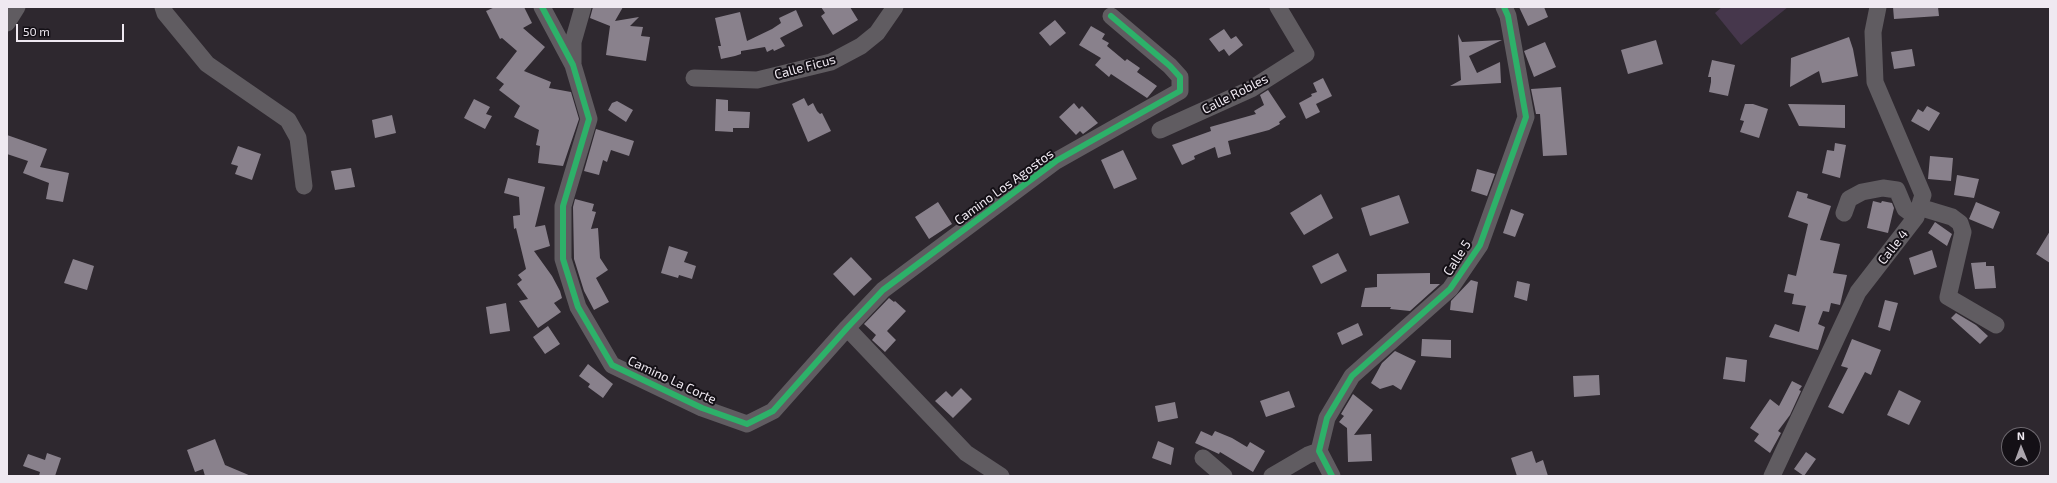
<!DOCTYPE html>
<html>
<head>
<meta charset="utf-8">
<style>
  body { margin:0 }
  #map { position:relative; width:2057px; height:483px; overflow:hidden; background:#2e282f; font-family:"Exo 2",sans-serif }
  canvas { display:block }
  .frame { position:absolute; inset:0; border:8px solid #efe9f1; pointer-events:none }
  .north { position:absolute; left:2001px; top:427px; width:40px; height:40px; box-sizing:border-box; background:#141016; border:1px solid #6c676e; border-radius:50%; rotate:359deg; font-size:11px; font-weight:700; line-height:16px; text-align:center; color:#efe9f1 }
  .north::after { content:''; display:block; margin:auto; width:14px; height:18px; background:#aba5ad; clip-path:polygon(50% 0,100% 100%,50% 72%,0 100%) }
  .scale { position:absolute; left:16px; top:24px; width:108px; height:18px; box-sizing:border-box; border:2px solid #efe9f1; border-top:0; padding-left:5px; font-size:12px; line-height:14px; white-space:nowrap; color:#efe9f1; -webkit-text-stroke:3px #141016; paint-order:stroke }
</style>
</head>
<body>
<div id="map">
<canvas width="2057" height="483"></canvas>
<div class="frame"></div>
<div class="north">N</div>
<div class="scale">50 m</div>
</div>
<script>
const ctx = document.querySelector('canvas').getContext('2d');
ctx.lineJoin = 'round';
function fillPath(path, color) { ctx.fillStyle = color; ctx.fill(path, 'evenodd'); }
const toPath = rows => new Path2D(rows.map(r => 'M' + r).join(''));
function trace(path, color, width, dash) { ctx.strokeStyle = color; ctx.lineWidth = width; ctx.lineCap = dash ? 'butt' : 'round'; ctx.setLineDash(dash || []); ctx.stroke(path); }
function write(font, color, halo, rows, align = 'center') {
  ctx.font = font + ' "Exo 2",sans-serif'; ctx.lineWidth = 4; ctx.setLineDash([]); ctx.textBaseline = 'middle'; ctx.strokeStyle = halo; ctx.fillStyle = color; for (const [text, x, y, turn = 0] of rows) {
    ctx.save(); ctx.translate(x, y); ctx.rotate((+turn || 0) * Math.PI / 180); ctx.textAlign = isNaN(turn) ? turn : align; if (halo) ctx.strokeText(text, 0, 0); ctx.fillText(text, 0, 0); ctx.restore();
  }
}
const green = toPath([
  [1722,7,1788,7,1741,45,1715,13]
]);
const building = toPath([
  [495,7,524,7,532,23,523,28,545,47,524,71,551,82,549,88,571,92,579,119,563,166,538,163,540,146,536,145,539,130,514,117,520,106,499,90,504,84,496,78,517,51,502,38,500,39,486,11],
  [593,7,623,7,615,21,639,17,630,26,643,27,641,36,650,37,646,61,606,55,610,26,590,18],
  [821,7,850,7,858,20,833,35,821,16,825,13],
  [1519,7,1544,7,1548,17,1528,26],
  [1893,7,1938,7,1939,16,1894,19],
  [796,10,803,26,780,38,785,46,774,51,773,49,767,52,765,47,741,51,741,54,735,56,721,59,718,46,721,46,715,18,740,12,747,41,772,29,781,23,779,18],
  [1055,20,1066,33,1050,46,1039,33],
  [1091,26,1105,34,1102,39,1109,43,1107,46,1125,61,1127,59,1140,68,1137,72,1157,86,1148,97,1147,98,1111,74,1109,77,1095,65,1101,58,1079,45],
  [1224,29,1231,39,1236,36,1243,45,1229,56,1224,49,1219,52,1209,39],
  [1458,34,1462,42,1502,40,1469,56,1477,73,1500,62,1501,83,1450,86,1461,80],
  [1849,37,1853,49,1858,76,1822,83,1819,71,1790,87,1791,58],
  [1656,40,1663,64,1628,74,1621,50],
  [1545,42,1556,67,1534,77,1524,51],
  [1912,49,1915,66,1894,69,1891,52],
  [1712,60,1735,65,1728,96,1709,92,1711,82,1711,77,1708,77],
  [1323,78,1332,96,1316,104,1320,112,1306,119,1299,103,1312,96,1311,94,1317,92,1313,83],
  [1561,87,1567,155,1543,156,1540,114,1536,114,1531,89],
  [1268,90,1286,117,1279,122,1280,124,1269,130,1228,141,1231,154,1218,158,1215,147,1194,156,1195,159,1182,165,1172,145,1211,131,1210,127,1256,114,1254,111,1264,105,1260,95],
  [804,98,808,106,813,103,817,111,820,114,822,113,831,131,808,142,792,104],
  [474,99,490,107,486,114,492,116,485,129,464,118],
  [716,99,728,100,728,111,750,112,749,128,733,128,733,132,715,131],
  [617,101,633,110,626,122,608,110,612,103],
  [1074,103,1079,109,1082,106,1098,123,1083,134,1080,131,1076,135,1059,117],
  [1745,104,1753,104,1768,109,1759,138,1740,132,1744,121,1740,120],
  [1788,104,1845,105,1845,128,1799,126],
  [1927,106,1940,113,1929,131,1911,121,1918,109,1923,112],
  [392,115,396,133,375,138,372,120],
  [596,129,634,141,629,156,611,150,607,162,603,160,599,175,584,171],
  [7,135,47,149,40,167,69,173,63,202,46,199,49,183,23,173,28,161,7,154],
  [1835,143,1846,145,1840,178,1822,173,1827,150,1834,151],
  [238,146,261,154,252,180,235,174,238,166,231,164],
  [1123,150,1137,179,1114,189,1101,160],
  [1930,156,1953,158,1951,181,1928,179],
  [351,168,355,187,335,190,331,171],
  [1477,169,1495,174,1487,196,1471,191],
  [1957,175,1979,179,1974,198,1954,195],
  [508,178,545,187,535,227,545,225,550,246,534,251,552,276,560,291,562,298,554,303,561,312,538,328,519,301,528,299,517,284,522,280,518,275,526,269,516,228,514,229,513,216,520,215,519,197,504,193],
  [1797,191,1808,194,1807,198,1831,206,1820,240,1840,244,1833,273,1847,275,1840,305,1831,303,1829,312,1823,311,1818,324,1825,327,1818,350,1769,337,1775,324,1799,332,1806,306,1792,304,1794,294,1784,292,1788,274,1796,276,1808,224,1788,217],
  [1321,194,1333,218,1304,235,1290,213],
  [1399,195,1409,223,1370,236,1361,208],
  [575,199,594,204,592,211,596,212,591,229,598,228,600,258,608,270,596,278,609,302,594,310,584,291,574,259,573,207],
  [1873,201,1881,203,1882,201,1892,203,1894,208,1888,233,1867,228],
  [938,202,952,224,929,239,915,217],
  [1976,202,2000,212,1993,229,1969,219],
  [1511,209,1524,214,1515,237,1503,233],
  [1935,222,1952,234,1947,246,1928,233],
  [2050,231,2050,263,2036,254],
  [669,246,688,252,684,262,696,266,692,279,679,275,678,278,661,273],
  [1932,250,1937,267,1914,275,1909,258],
  [1338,253,1347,271,1321,284,1312,266],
  [851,257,872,279,854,296,833,274],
  [73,259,94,266,87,290,64,283],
  [1986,262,1986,266,1994,266,1996,288,1975,289,1971,263],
  [1430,273,1430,284,1440,284,1410,311,1390,309,1391,307,1361,307,1365,288,1377,287,1377,274],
  [1471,280,1478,282,1473,313,1450,310,1451,301],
  [1517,281,1530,284,1527,301,1514,297],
  [889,298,894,302,895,301,906,311,887,331,896,340,885,352,872,340,876,335,864,324],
  [1885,300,1898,303,1890,331,1878,327],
  [506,303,510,331,490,334,486,307],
  [1956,313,1976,325,1988,336,1980,344,1951,318],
  [1358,323,1363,335,1342,345,1337,333],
  [548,326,560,344,545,354,533,337],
  [1422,339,1451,340,1451,358,1421,356],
  [1852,339,1881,350,1871,375,1865,372,1843,414,1828,407,1848,368,1841,366],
  [1395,351,1416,361,1401,390,1393,385,1380,389,1371,383,1382,363],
  [1726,357,1747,360,1745,382,1723,379],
  [588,364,613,384,603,398,588,387,590,384,579,376],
  [1599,375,1600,395,1574,397,1573,376],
  [1792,381,1802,386,1799,390,1801,391,1790,415,1778,431,1781,433,1770,453,1754,441,1759,434,1750,428,1770,399,1779,406],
  [961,388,972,399,953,418,935,401,946,391,952,397],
  [1899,390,1921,401,1909,425,1887,415],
  [1289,391,1295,407,1266,417,1260,401],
  [1353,394,1373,410,1354,435,1371,434,1372,461,1348,462,1347,428,1339,422,1344,416,1341,414],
  [1175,402,1178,418,1158,422,1155,406],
  [1201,431,1212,436,1215,431,1232,438,1247,447,1250,442,1265,451,1253,472,1220,452,1219,454,1195,443],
  [215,439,225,465,251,476,205,476,203,469,195,472,187,450],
  [1158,441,1174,448,1171,465,1152,458],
  [1532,451,1536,463,1543,460,1548,476,1517,476,1511,458],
  [1806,452,1816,459,1804,476,1794,469],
  [47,453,61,458,55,476,39,476,40,472,23,466,28,454,45,460]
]);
const minor = toPath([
  [163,7,165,13,207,64,288,120,298,138,304,186],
  [542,7,573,65,589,119,563,206,563,259,578,307,612,365,702,408,747,424,773,411,847,328,883,290,1056,161,1180,91,1180,77,1170,66,1111,16],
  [7,23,17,7],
  [573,63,573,42,583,7],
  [694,78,757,80,831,62,861,46,877,33,895,7],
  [1160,130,1251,89,1306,54,1278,7],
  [1919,207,1952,217,1960,223,1963,232,1948,297,1996,325],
  [1844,213,1849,199,1862,192,1883,188,1897,190,1905,209,1916,217],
  [847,328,966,453,1001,476],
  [1203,458,1224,476],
  [1272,476,1308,455,1319,451],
  [1332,476,1319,451,1327,418,1352,376,1450,289,1480,245,1526,117,1508,16,1504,7],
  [1772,476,1858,292,1916,217,1923,195,1875,82,1873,32,1878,7]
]);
const cycleway = toPath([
  [542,7,573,65,589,119,563,206,563,259,578,307,612,365,702,408,747,424,773,411,847,328,883,290,1056,161,1180,91,1180,77,1170,66,1111,16],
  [1332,476,1319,451,1327,418,1352,376,1450,289,1480,245,1526,117,1508,16,1504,7]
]);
const streetNames = [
  ["Calle Ficus",805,67,-15],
  ["Calle Robles",1235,94,-27],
  ["Camino Los Agostos",1004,187,-36],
  ["Calle 4",1893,247,-52],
  ["Calle 5",1457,258,-57],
  ["Camino La Corte",672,380,25]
];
fillPath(green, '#46374c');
fillPath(building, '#89818c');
trace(minor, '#605c61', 17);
trace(cycleway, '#2db169', 6);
write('13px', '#efe9f1', '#141016', streetNames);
</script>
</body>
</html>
